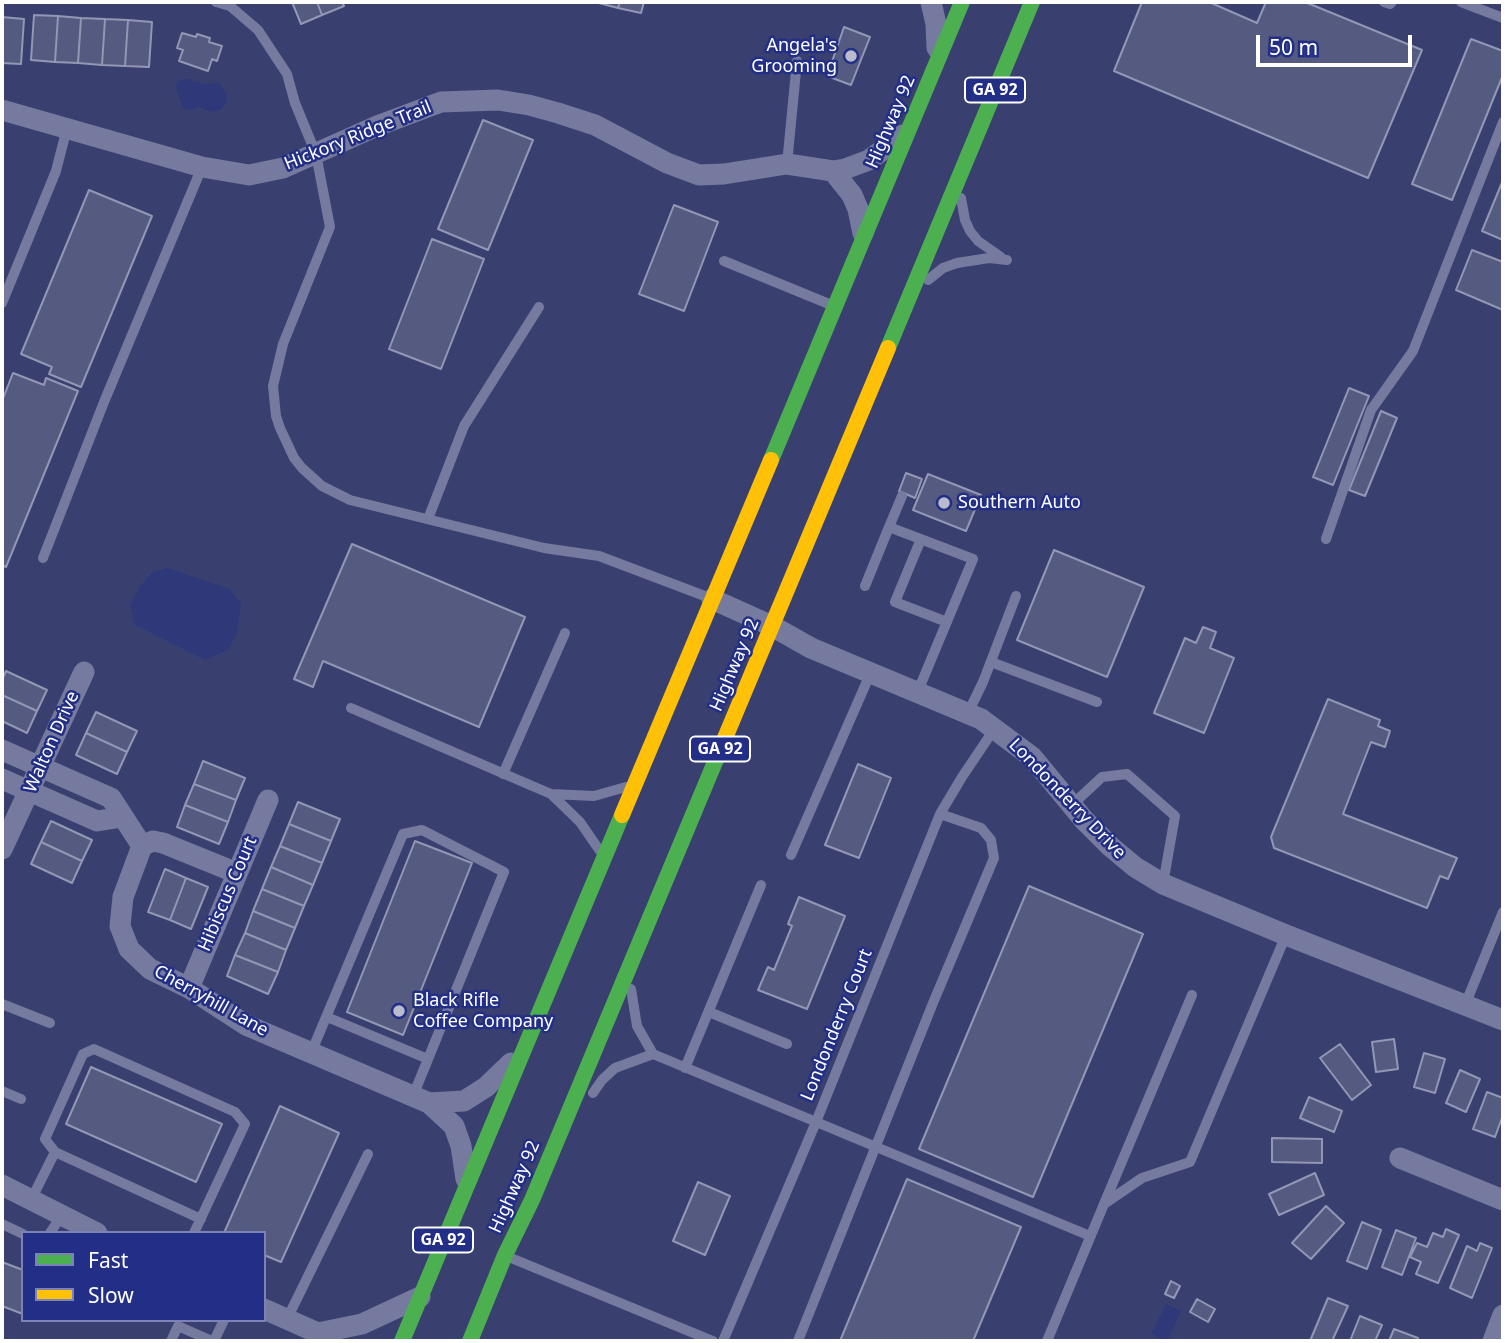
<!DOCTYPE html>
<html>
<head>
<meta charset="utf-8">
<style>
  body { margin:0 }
  #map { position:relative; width:1505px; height:1343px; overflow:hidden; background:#394070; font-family:"Noto Sans",sans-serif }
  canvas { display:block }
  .frame { position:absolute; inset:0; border:4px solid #fff; pointer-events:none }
  .legend { position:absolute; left:21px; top:1231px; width:245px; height:91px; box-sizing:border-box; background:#232f86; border:2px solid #7b82b6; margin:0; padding:9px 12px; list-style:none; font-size:21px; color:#fff }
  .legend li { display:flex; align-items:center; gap:14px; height:35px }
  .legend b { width:35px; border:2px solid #7b82b6 }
  .scale { position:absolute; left:1256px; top:35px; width:156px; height:32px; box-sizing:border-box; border:4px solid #fff; border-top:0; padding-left:9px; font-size:21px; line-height:24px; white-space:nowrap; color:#fff; -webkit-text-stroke:5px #232f86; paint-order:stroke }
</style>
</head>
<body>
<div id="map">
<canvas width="1505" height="1343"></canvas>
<div class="frame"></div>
<ul class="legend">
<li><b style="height:9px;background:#4caf50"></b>Fast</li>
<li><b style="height:9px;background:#ffc107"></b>Slow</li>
</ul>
<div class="scale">50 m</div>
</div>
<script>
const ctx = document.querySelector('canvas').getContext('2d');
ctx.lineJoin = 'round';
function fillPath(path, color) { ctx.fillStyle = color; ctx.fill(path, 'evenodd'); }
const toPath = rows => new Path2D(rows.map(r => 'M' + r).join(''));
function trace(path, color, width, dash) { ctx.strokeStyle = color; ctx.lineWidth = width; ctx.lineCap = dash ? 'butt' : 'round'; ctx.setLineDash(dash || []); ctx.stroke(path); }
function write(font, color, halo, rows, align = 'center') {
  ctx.font = font + ' "Noto Sans",sans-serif'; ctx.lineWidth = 5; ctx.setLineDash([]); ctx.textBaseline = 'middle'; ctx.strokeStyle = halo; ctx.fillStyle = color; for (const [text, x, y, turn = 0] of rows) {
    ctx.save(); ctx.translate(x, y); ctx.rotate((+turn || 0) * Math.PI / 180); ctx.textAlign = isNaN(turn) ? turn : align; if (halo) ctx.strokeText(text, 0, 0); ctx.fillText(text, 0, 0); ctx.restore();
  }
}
const water = toPath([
  [183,79,189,79,194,82,197,81,203,84,219,83,227,95,226,103,220,110,212,112,200,107,190,110,183,108,176,88,177,83],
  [167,568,229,589,241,603,237,633,228,650,205,660,134,624,130,605,141,585,153,572],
  [1166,1304,1181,1311,1167,1341,1151,1334]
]);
const building = toPath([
  [292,2,317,2,322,15,301,24,292,2],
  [317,2,342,2,344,6,322,15,317,2],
  [595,2,620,2,618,8,595,2],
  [620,2,644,2,641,13,618,8,620,2],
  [1142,2,1209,2,1257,23,1266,2,1305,2,1422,50,1368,178,1114,71,1142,2],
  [34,15,58,16,55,62,31,60,34,15],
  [58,16,81,18,78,63,55,62,58,16],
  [2,17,24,19,21,64,2,63,2,17],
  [81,18,105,19,102,65,78,63,81,18],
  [105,19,128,20,125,66,102,65,105,19],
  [128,20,152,22,149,67,125,66,128,20],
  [844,27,870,37,851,85,827,76,844,27],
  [182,33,196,37,197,34,210,38,209,42,222,46,217,61,212,59,208,71,179,61,183,50,177,48,182,33],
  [1471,39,1503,51,1503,75,1452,200,1412,184,1471,39],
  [483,120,533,140,488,250,438,229,483,120],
  [1503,180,1503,240,1482,231,1503,180],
  [89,190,152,216,81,387,49,374,52,367,21,354,89,190],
  [674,205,718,222,684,311,639,294,674,205],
  [432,239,484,259,441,369,389,349,432,239],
  [1472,250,1503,262,1503,310,1456,290,1472,250],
  [13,373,44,385,46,378,78,391,6,567,2,565,2,401,13,373],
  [1349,388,1369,396,1333,485,1313,477,1349,388],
  [1381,411,1397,418,1365,496,1349,490,1381,411],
  [906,473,922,479,915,498,899,491,906,473],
  [928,474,981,495,966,531,913,510,928,474],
  [352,544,525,617,479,727,323,661,313,687,294,679,352,544],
  [1054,550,1144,587,1107,677,1017,640,1054,550],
  [1203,627,1216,632,1210,648,1234,658,1204,733,1154,713,1185,638,1196,643,1203,627],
  [6,671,47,690,37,711,2,695,2,680,6,671],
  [2,695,37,711,27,733,2,721,2,695],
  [1328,699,1380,720,1378,726,1390,731,1385,747,1371,742,1343,814,1457,858,1448,879,1440,876,1427,908,1274,848,1271,837,1328,699],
  [96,712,137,731,127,752,86,733,96,712],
  [86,733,127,752,117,774,76,755,86,733],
  [203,761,245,778,236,800,194,784,203,761],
  [858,764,891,778,859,858,825,845,858,764],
  [194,784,236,800,228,822,185,805,194,784],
  [298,802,340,819,331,841,289,824,298,802],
  [185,805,228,822,219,844,177,827,185,805],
  [51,821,92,840,82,861,41,842,51,821],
  [289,824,331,841,322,863,280,846,289,824],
  [415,841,472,863,403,1035,347,1012,415,841],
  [41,842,82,861,72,883,31,864,41,842],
  [280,846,322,863,313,885,271,867,280,846],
  [271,867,313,885,304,906,262,889,271,867],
  [165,869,186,878,170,920,148,912,165,869],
  [186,878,208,887,191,929,170,920,186,878],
  [1029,886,1143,934,1033,1197,919,1149,1029,886],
  [262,889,304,906,295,928,253,911,262,889],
  [799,897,845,916,807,1009,758,990,768,967,774,970,792,926,788,924,799,897],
  [253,911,295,928,286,950,245,933,253,911],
  [245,933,286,950,278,972,235,955,245,933],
  [235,955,278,972,268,994,227,976,235,955],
  [1394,1039,1398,1069,1376,1072,1372,1042,1394,1039],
  [1340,1044,1371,1085,1352,1100,1320,1058,1340,1044],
  [1424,1053,1445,1059,1435,1093,1414,1087,1424,1053],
  [91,1067,222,1124,196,1182,66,1124,91,1067],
  [1460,1070,1480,1079,1466,1112,1446,1103,1460,1070],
  [1487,1092,1503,1098,1503,1115,1495,1137,1473,1129,1487,1092],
  [1309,1097,1342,1111,1334,1132,1300,1118,1309,1097],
  [280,1106,339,1133,281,1262,264,1255,264,1233,224,1233,280,1106],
  [1272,1138,1322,1139,1322,1163,1272,1162,1272,1138],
  [1315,1173,1324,1195,1279,1215,1269,1194,1315,1173],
  [907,1179,1021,1227,973,1341,840,1341,907,1179],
  [698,1182,730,1196,705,1255,673,1241,698,1182],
  [1326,1206,1344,1223,1311,1259,1292,1243,1326,1206],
  [1362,1222,1381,1230,1367,1269,1347,1261,1362,1222],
  [1446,1229,1459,1235,1438,1283,1416,1274,1421,1262,1410,1257,1417,1243,1427,1247,1433,1233,1443,1237,1446,1229],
  [1396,1230,1416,1238,1402,1275,1382,1267,1396,1230],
  [1480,1243,1492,1248,1472,1298,1450,1288,1467,1246,1477,1251,1480,1243],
  [2,1262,23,1270,23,1314,2,1306,2,1262],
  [1171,1281,1180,1286,1174,1298,1165,1294,1171,1281],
  [1328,1298,1348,1306,1332,1341,1310,1341,1328,1298],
  [1197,1299,1215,1309,1208,1322,1190,1312,1197,1299],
  [1360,1316,1382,1325,1375,1341,1350,1341,1360,1316],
  [1394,1329,1418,1338,1416,1341,1389,1341,1394,1329]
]);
const lane = toPath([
  [216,2,230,6,258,30,287,74,295,103,316,154,330,227,283,344,273,386,276,416,280,428,294,458,302,468,322,486,350,500,544,548,599,556,710,598],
  [1384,2,1390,4,1392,2],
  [1461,2,1503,18],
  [787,164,797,61],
  [961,198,965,220,970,231,978,241,1001,257],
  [724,261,829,304],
  [928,280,943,268,957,263,989,258,1007,260],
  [2,303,56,171,67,128],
  [902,496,889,527,973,559,918,691],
  [428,519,464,426,539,307],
  [921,539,895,602,947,622],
  [1326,539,1371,410,1413,351,1503,122],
  [43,558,104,402,202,167],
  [865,586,889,527],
  [991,662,1097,702],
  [351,708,551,794],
  [968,713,983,682,1016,596],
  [503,774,565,633],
  [1073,804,1102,777,1127,774,1175,816,1163,884],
  [600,851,580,822,551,794,594,796,626,787],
  [791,855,871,672],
  [631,989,637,1026,653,1054,1090,1236],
  [2,1004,50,1023],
  [1465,1005,1503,912],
  [709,1012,787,1044],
  [327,1017,428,1059],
  [311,1053,403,834,422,830,504,872,413,1096],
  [685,1068,761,885],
  [2,1091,21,1099],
  [593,1093,602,1080,615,1068,653,1054],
  [55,1152,201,1219],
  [31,1200,55,1152,45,1139,83,1054,94,1049,235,1112,245,1124,194,1233],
  [1104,1204,1192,995],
  [2,1224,23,1234],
  [50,1233,62,1215],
  [511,1258,713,1341],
  [287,1319,368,1154],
  [171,1341,178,1326,212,1341],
  [214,1341,224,1320],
  [723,1341,816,1122,940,814,962,777,995,728],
  [798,1341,933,1003,994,858,991,840,981,828,940,814],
  [1047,1341,1104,1204,1142,1178,1190,1162,1286,935]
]);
const street = toPath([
  [931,2,936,24,937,48],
  [2,110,202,167,249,175,283,168,377,126,441,102,498,100,529,105,558,113,595,125,667,163,699,175,724,174,787,164,833,171,845,169,869,160,903,135],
  [833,171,852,195,858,209,863,233],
  [712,599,772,626,811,648,981,719,1032,757,1084,820,1111,847,1135,867,1163,884,1286,935,1503,1020],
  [2,750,111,798,142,846,123,897,120,926,129,949,150,969,189,988,246,1025,429,1103,454,1126,461,1146,466,1179],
  [2,779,97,821,122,817],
  [142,846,153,841,163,843,237,873],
  [2,849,84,672],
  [189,988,268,800],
  [429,1103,464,1101,486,1087,511,1063],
  [1400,1158,1503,1200],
  [2,1185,97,1233],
  [264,1309,318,1333],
  [318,1333,362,1324,420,1297],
  [1493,1341,1503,1315]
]);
const fast = toPath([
  [888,348,1032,2],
  [771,460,962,2],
  [402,1341,622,815],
  [470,1341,505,1255,532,1200,725,738]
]);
const slow = toPath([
  [725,738,888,348],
  [622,815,771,460]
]);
const markers = [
  [851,56,7,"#babccd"],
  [944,503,7,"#babccd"],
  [399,1011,7,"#babccd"]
];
const shields = [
  [995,90,60],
  [720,749,60],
  [443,1240,60]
];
const shieldNames = [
  ["GA 92",995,90],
  ["GA 92",720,749],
  ["GA 92",443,1240]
];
const poiNames = [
  ["Angela's",837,46,"right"],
  ["Grooming",837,67,"right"],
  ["Southern Auto",958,503],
  ["Black Rifle",413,1001],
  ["Coffee Company",413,1022]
];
const streetNames = [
  ["Highway 92",891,122,-67],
  ["Hickory Ridge Trail",358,136,-22],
  ["Highway 92",735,665,-67],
  ["Walton Drive",52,742,-66],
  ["Londonderry Drive",1067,799,46],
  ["Hibiscus Court",228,894,-67],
  ["Cherryhill Lane",211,1001,29],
  ["Londonderry Court",837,1025,-68],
  ["Highway 92",515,1187,-66]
];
fillPath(water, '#2f3878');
fillPath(building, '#545a80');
trace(building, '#9397b4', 2);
trace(lane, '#757a9e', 10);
trace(street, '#757a9e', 21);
trace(fast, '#4caf50', 16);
trace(slow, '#ffc107', 16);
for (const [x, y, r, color] of markers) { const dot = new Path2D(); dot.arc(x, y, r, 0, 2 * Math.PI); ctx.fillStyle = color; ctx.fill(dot); trace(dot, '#232f86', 2.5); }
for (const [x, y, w] of shields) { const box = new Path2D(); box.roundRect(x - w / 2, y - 12.5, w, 25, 5); ctx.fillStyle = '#232f86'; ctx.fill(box); trace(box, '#fff', 2); }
write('bold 16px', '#fff', null, shieldNames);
write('18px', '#fff', '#232f86', poiNames, 'left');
write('18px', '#fff', '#232f86', streetNames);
</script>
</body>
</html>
